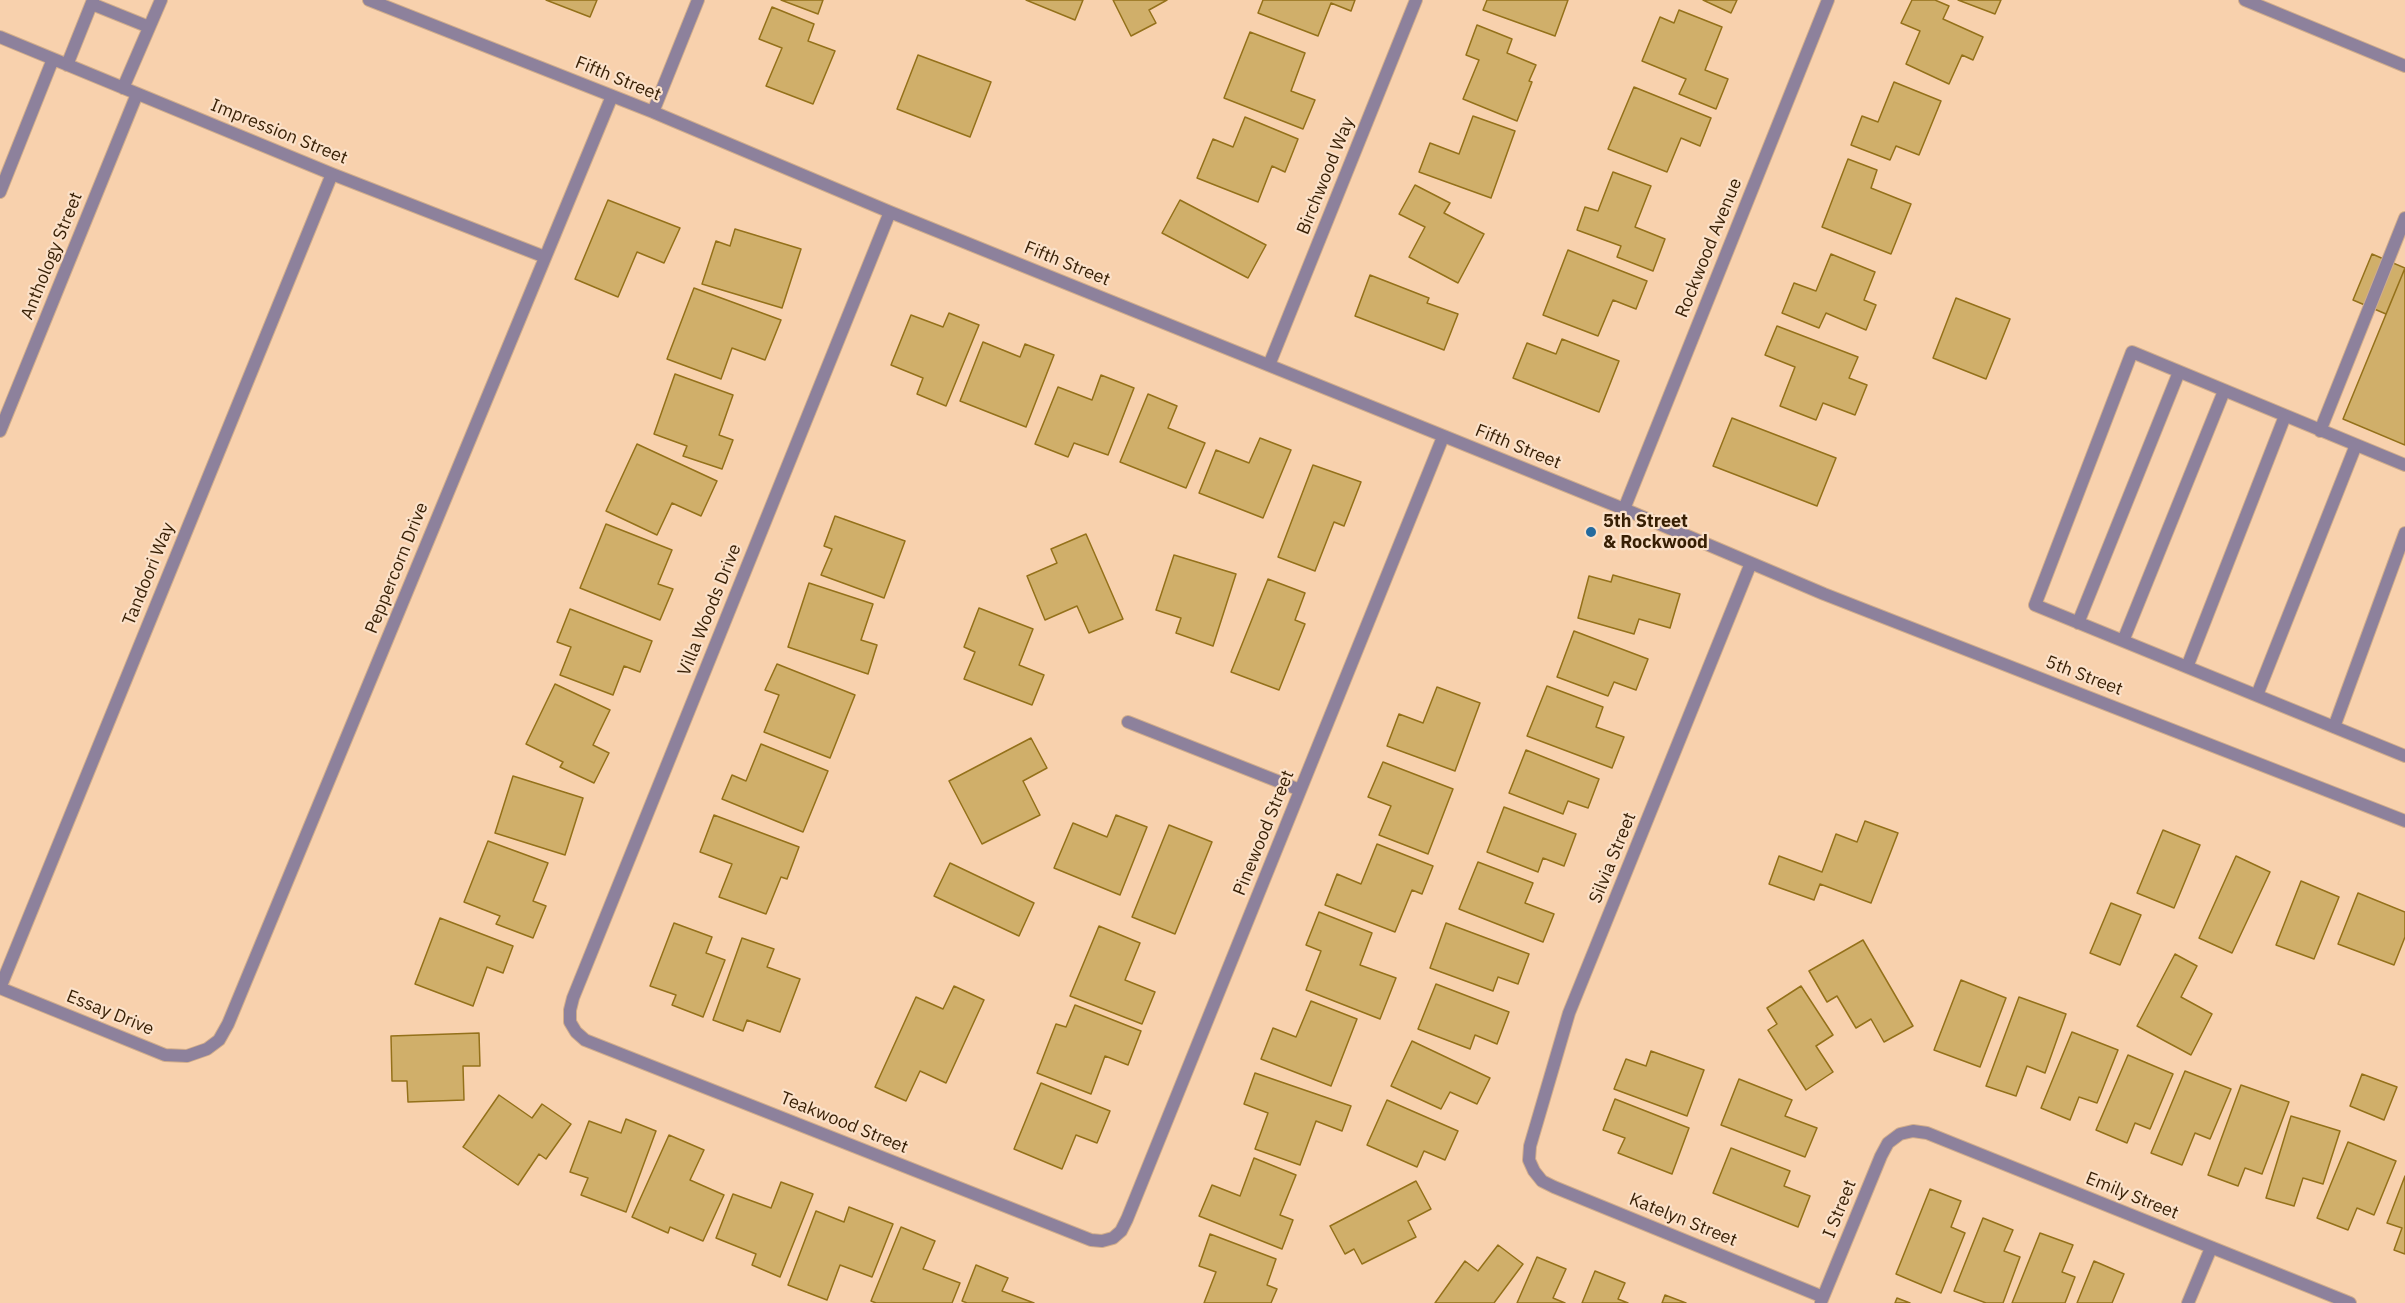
<!DOCTYPE html>
<html>
<head>
<meta charset="utf-8">
<style>
  body { margin:0 }
  canvas { display:block; background:#f8d1ad }
</style>
</head>
<body>
<canvas width="2405" height="1303"></canvas>
<script>
const ctx = document.querySelector('canvas').getContext('2d');
ctx.lineJoin = 'round';
function fillPath(path, color) { ctx.fillStyle = color; ctx.fill(path, 'evenodd'); }
const toPath = rows => new Path2D(rows.map(r => 'M' + r).join(''));
function trace(path, color, width, dash) { ctx.strokeStyle = color; ctx.lineWidth = width; ctx.lineCap = dash ? 'butt' : 'round'; ctx.setLineDash(dash || []); ctx.stroke(path); }
function write(font, color, halo, rows, align = 'center') {
  ctx.font = font + ' "IBM Plex Sans",sans-serif'; ctx.lineWidth = 4.5; ctx.setLineDash([]); ctx.textBaseline = 'middle'; ctx.strokeStyle = halo; ctx.fillStyle = color; for (const [text, x, y, turn = 0] of rows) {
    ctx.save(); ctx.translate(x, y); ctx.rotate((+turn || 0) * Math.PI / 180); ctx.textAlign = isNaN(turn) ? turn : align; if (halo) ctx.strokeText(text, 0, 0); ctx.fillText(text, 0, 0); ctx.restore();
  }
}
const building = toPath([
  [546,0,597,0,590,17,546,0],
  [781,0,823,0,818,14,781,0],
  [1026,0,1083,0,1075,20,1026,0],
  [1113,0,1167,0,1149,10,1156,23,1131,36,1113,0],
  [1263,0,1355,0,1351,11,1331,3,1318,36,1258,13,1263,0],
  [1487,0,1568,0,1555,36,1483,10,1487,0],
  [1703,0,1737,0,1731,13,1703,0],
  [1912,0,1935,0,1949,6,1943,19,1983,37,1973,60,1962,55,1949,84,1906,64,1920,31,1901,23,1912,0],
  [1958,0,2001,0,1995,14,1958,0],
  [772,7,814,24,808,41,835,51,813,104,766,86,782,48,759,39,772,7],
  [1679,10,1722,27,1705,70,1728,79,1716,109,1679,94,1686,79,1642,61,1660,17,1674,23,1679,10],
  [1477,25,1512,39,1507,53,1536,65,1529,81,1532,82,1517,121,1463,99,1479,60,1466,55,1477,25],
  [1250,32,1305,53,1291,91,1315,100,1303,129,1224,98,1250,32],
  [918,55,991,82,970,137,897,109,918,55],
  [1894,82,1941,101,1919,155,1896,146,1890,160,1851,145,1862,116,1878,122,1894,82],
  [1634,87,1711,118,1700,146,1681,138,1667,172,1608,149,1634,87],
  [1473,116,1515,131,1491,198,1419,172,1430,143,1459,154,1473,116],
  [1245,117,1298,139,1285,172,1272,166,1258,202,1197,178,1213,139,1233,147,1245,117],
  [1848,159,1877,170,1871,188,1911,204,1891,254,1822,227,1848,159],
  [1613,172,1651,186,1635,227,1665,239,1653,271,1617,257,1621,246,1577,230,1585,207,1598,211,1613,172],
  [1415,185,1450,203,1444,213,1484,234,1458,283,1409,257,1425,227,1399,214,1415,185],
  [608,200,680,228,664,263,637,252,618,297,575,279,608,200],
  [1180,200,1266,245,1248,278,1162,233,1180,200],
  [735,229,801,249,782,308,702,284,716,241,730,246,735,229],
  [1568,250,1647,281,1636,309,1613,300,1598,336,1543,315,1568,250],
  [1831,254,1875,272,1864,300,1876,305,1866,330,1826,313,1819,328,1782,313,1794,283,1816,291,1831,254],
  [2372,254,2405,268,2386,314,2353,300,2372,254],
  [2405,268,2405,445,2343,419,2405,268],
  [1370,275,1429,298,1427,303,1458,314,1444,350,1355,316,1370,275],
  [694,288,781,320,765,360,732,348,721,379,667,359,694,288],
  [1956,298,2010,319,1986,379,1933,358,1956,298],
  [949,313,979,325,946,406,917,394,923,378,891,365,911,315,943,327,949,313],
  [1777,326,1858,357,1849,378,1867,385,1855,415,1823,403,1816,420,1780,406,1795,367,1765,355,1777,326],
  [1562,339,1619,361,1599,412,1513,378,1527,343,1556,354,1562,339],
  [983,342,1020,357,1025,344,1054,355,1026,427,960,401,983,342],
  [675,374,733,395,719,435,733,440,722,469,683,456,687,446,654,434,675,374],
  [1101,375,1134,388,1108,455,1074,443,1068,457,1035,444,1058,387,1092,400,1101,375],
  [1148,394,1177,406,1168,428,1205,443,1186,488,1120,462,1148,394],
  [1732,418,1836,458,1817,506,1713,466,1732,418],
  [1260,438,1291,450,1263,518,1199,493,1216,450,1249,463,1260,438],
  [637,444,717,481,701,516,672,503,657,535,606,511,637,444],
  [1313,465,1361,482,1344,526,1334,522,1315,571,1278,557,1313,465],
  [835,516,905,541,884,598,821,575,832,549,824,546,835,516],
  [606,524,672,550,658,584,673,589,660,620,580,588,606,524],
  [1086,534,1123,619,1089,633,1077,606,1045,620,1027,576,1057,563,1051,549,1086,534],
  [1174,555,1236,574,1213,646,1176,633,1181,618,1156,610,1174,555],
  [1613,575,1680,594,1670,628,1639,619,1634,634,1578,618,1589,576,1611,582,1613,575],
  [1268,579,1305,593,1295,620,1305,624,1279,690,1231,672,1268,579],
  [809,583,873,604,861,640,877,645,868,674,788,647,809,583],
  [979,608,1033,629,1019,665,1044,675,1032,705,964,679,975,652,964,647,979,608],
  [570,609,652,641,640,672,624,666,613,695,560,675,571,647,557,642,570,609],
  [1574,631,1648,659,1636,690,1614,682,1608,696,1557,677,1574,631],
  [777,664,855,695,830,758,764,732,779,695,765,690,777,664],
  [555,684,610,710,593,745,609,753,594,783,560,767,563,762,526,744,555,684],
  [1547,686,1603,707,1596,727,1624,737,1612,768,1527,736,1547,686],
  [1437,687,1480,703,1455,771,1387,746,1399,714,1423,723,1437,687],
  [1031,738,1047,768,1023,781,1040,815,982,844,949,781,1031,738],
  [761,744,828,771,803,832,722,799,732,775,746,781,761,744],
  [1526,750,1599,779,1588,808,1568,801,1563,814,1509,793,1526,750],
  [1383,762,1453,789,1428,854,1379,835,1391,806,1368,797,1383,762],
  [513,776,583,798,565,855,495,833,513,776],
  [1504,807,1576,834,1564,866,1543,858,1538,872,1487,852,1504,807],
  [714,815,799,847,787,879,781,877,766,914,719,897,732,864,700,852,714,815],
  [1116,815,1147,827,1120,895,1054,868,1073,823,1107,837,1116,815],
  [1865,821,1898,833,1871,903,1820,884,1814,900,1769,884,1779,856,1822,872,1836,834,1857,842,1865,821],
  [1169,825,1212,842,1175,934,1132,917,1169,825],
  [2163,830,2200,845,2174,908,2137,893,2163,830],
  [488,841,548,863,533,901,546,906,533,938,496,924,500,916,464,902,488,841],
  [1377,844,1433,866,1422,894,1412,890,1395,932,1325,905,1337,874,1361,884,1377,844],
  [2236,856,2270,872,2232,953,2199,938,2236,856],
  [1478,862,1533,883,1525,903,1554,914,1543,942,1459,909,1478,862],
  [950,863,1034,903,1019,936,934,896,950,863],
  [2301,881,2339,897,2314,959,2276,945,2301,881],
  [2358,893,2405,912,2405,937,2394,965,2338,944,2358,893],
  [2111,903,2141,915,2120,965,2090,953,2111,903],
  [1319,912,1372,933,1360,965,1396,978,1380,1019,1306,990,1321,951,1306,945,1319,912],
  [440,918,513,946,503,973,487,967,473,1006,415,984,440,918],
  [674,923,712,937,706,953,725,960,703,1017,672,1005,676,995,650,986,674,923],
  [1446,923,1529,954,1518,984,1498,977,1493,991,1430,968,1446,923],
  [1099,926,1140,943,1125,980,1155,992,1142,1024,1070,996,1099,926],
  [742,938,774,949,767,967,800,979,780,1032,747,1020,743,1031,713,1020,742,938],
  [1863,940,1913,1026,1884,1042,1871,1019,1856,1028,1837,996,1827,1002,1809,971,1863,940],
  [2175,954,2197,966,2181,997,2212,1014,2191,1055,2137,1026,2175,954],
  [1961,980,2006,998,1980,1067,1934,1050,1961,980],
  [1436,984,1509,1012,1497,1044,1475,1035,1470,1049,1418,1029,1436,984],
  [954,986,984,1000,946,1083,920,1071,906,1101,875,1087,916,997,943,1009,954,986],
  [1801,986,1833,1035,1816,1046,1833,1072,1806,1090,1768,1030,1777,1024,1767,1008,1801,986],
  [2019,997,2066,1014,2045,1073,2027,1066,2016,1096,1986,1086,2019,997],
  [1311,1001,1357,1019,1331,1086,1261,1059,1273,1028,1296,1037,1311,1001],
  [1075,1005,1141,1031,1128,1065,1105,1056,1091,1094,1037,1073,1056,1024,1066,1027,1075,1005],
  [2072,1032,2118,1050,2097,1103,2079,1097,2070,1120,2041,1108,2072,1032],
  [479,1033,480,1066,463,1066,464,1100,408,1102,407,1081,392,1081,391,1036,479,1033],
  [1412,1041,1490,1078,1477,1104,1450,1092,1441,1109,1391,1086,1412,1041],
  [1651,1051,1704,1070,1687,1116,1614,1089,1626,1059,1646,1066,1651,1051],
  [2128,1055,2173,1074,2150,1129,2135,1123,2127,1143,2096,1130,2128,1055],
  [2185,1071,2231,1089,2210,1139,2195,1133,2182,1165,2151,1153,2185,1071],
  [1255,1073,1351,1106,1342,1131,1316,1121,1300,1165,1255,1149,1268,1113,1244,1104,1255,1073],
  [2362,1074,2397,1087,2384,1120,2350,1106,2362,1074],
  [1739,1079,1792,1100,1785,1116,1817,1128,1805,1157,1721,1125,1739,1079],
  [1041,1083,1110,1111,1097,1143,1076,1135,1062,1169,1014,1149,1041,1083],
  [2241,1085,2289,1102,2262,1174,2245,1168,2238,1186,2208,1175,2241,1085],
  [499,1095,532,1118,542,1104,571,1124,546,1159,539,1154,518,1185,463,1147,499,1095],
  [1615,1099,1689,1128,1672,1174,1618,1153,1625,1138,1603,1130,1615,1099],
  [1387,1100,1458,1131,1445,1160,1424,1151,1417,1167,1367,1145,1387,1100],
  [2291,1116,2340,1131,2323,1184,2303,1178,2294,1206,2266,1198,2291,1116],
  [626,1119,656,1131,626,1212,581,1195,588,1178,570,1172,589,1121,621,1133,626,1119],
  [669,1135,704,1150,690,1180,724,1195,703,1241,670,1227,668,1233,632,1217,669,1135],
  [2348,1142,2396,1161,2374,1215,2357,1208,2348,1230,2317,1218,2348,1142],
  [1731,1148,1790,1171,1784,1186,1810,1196,1798,1227,1713,1193,1731,1148],
  [1254,1158,1296,1175,1280,1215,1293,1220,1282,1249,1199,1216,1212,1185,1240,1196,1254,1158],
  [2405,1176,2405,1254,2394,1250,2402,1228,2387,1223,2405,1176],
  [1416,1181,1431,1209,1408,1221,1416,1237,1362,1264,1354,1249,1345,1254,1330,1226,1416,1181],
  [781,1182,813,1194,780,1277,752,1265,756,1254,716,1238,733,1194,771,1208,781,1182],
  [1930,1189,1961,1201,1951,1227,1965,1233,1941,1293,1896,1274,1930,1189],
  [849,1207,893,1224,872,1277,840,1265,827,1300,788,1285,816,1211,844,1222,849,1207],
  [1983,1218,2013,1230,2004,1251,2020,1257,2003,1303,1986,1303,1954,1291,1983,1218],
  [901,1227,935,1241,923,1269,960,1283,952,1303,876,1303,871,1301,901,1227],
  [2040,1233,2073,1245,2062,1272,2075,1277,2065,1303,2012,1303,2040,1233],
  [1210,1234,1276,1259,1267,1285,1277,1289,1271,1303,1204,1303,1216,1272,1199,1266,1210,1234],
  [1498,1245,1523,1264,1494,1303,1435,1303,1465,1261,1478,1271,1498,1245],
  [1537,1257,1566,1269,1553,1298,1565,1303,1517,1303,1537,1257],
  [2094,1261,2124,1274,2112,1303,2077,1303,2094,1261],
  [976,1265,1008,1278,1002,1291,1034,1303,967,1303,962,1301,976,1265],
  [1595,1271,1625,1283,1618,1299,1628,1303,1582,1303,1595,1271],
  [1665,1295,1686,1303,1662,1303,1665,1295],
  [1897,1298,1910,1303,1895,1303,1897,1298]
]);
const service = toPath([
  [2245,0,2405,66],
  [2320,431,2405,218],
  [2405,465,2132,352,2035,605,2405,756],
  [2078,623,2179,372],
  [2123,641,2224,391],
  [2187,667,2285,416],
  [2257,695,2356,445],
  [2334,727,2405,533]
]);
const minor = toPath([
  [369,0,653,112,890,212,1624,509,1824,594,2405,821],
  [92,4,149,27],
  [0,37,332,174,545,257],
  [67,65,93,0],
  [123,88,161,0],
  [653,112,698,0],
  [0,192,53,59],
  [890,212,573,998,570,1010,570,1022,576,1032,585,1040,1091,1240,1102,1241,1113,1238,1121,1231,1127,1219,1443,437],
  [1269,365,1416,0],
  [0,431,137,94],
  [1624,509,1828,0],
  [1751,563,1569,1013,1530,1146,1529,1160,1534,1171,1542,1181,1554,1187,1823,1297],
  [1128,722,1300,790],
  [0,988,165,1055,187,1056,207,1049,219,1040,228,1024,612,96],
  [0,988,332,174],
  [1821,1302,1881,1156,1888,1143,1900,1134,1913,1131,1927,1133,2350,1303],
  [2188,1303,2211,1248]
]);
const markers = [
  [1591,532,6,"#236a9e"]
];
const streetNames = [
  ["Fifth Street",618,79,22],
  ["Impression Street",279,132,22],
  ["Birchwood Way",1326,176,-68],
  ["Rockwood Avenue",1709,248,-68],
  ["Anthology Street",52,256,-68],
  ["Fifth Street",1067,264,22],
  ["Fifth Street",1518,447,22],
  ["Peppercorn Drive",397,568,-68],
  ["Tandoori Way",149,574,-68],
  ["Villa Woods Drive",710,610,-68],
  ["5th Street",2084,676,21],
  ["Pinewood Street",1264,833,-68],
  ["Silvia Street",1613,858,-68],
  ["Essay Drive",110,1013,22],
  ["Teakwood Street",844,1123,22],
  ["Emily Street",2132,1196,22],
  ["I Street",1840,1209,-68],
  ["Katelyn Street",1683,1220,22]
];
const poiNames = [
  ["5th Street",1603,522],
  ["& Rockwood",1603,543]
];
fillPath(building, '#d0af6a');
trace(building, '#94711a', 1.5);
trace(service, '#d1ad8b', 14);
trace(minor, '#d1ad8b', 14);
trace(service, '#8d819c', 12);
trace(minor, '#8d819c', 12);
for (const [x, y, r, color] of markers) { const dot = new Path2D(); dot.arc(x, y, r, 0, 2 * Math.PI); ctx.fillStyle = color; ctx.fill(dot); trace(dot, '#fbe1c9', 2); }
write('18px', '#371f04', '#fbe1c9', streetNames);
write('bold 18px', '#371f04', '#fbe1c9', poiNames, 'left');
</script>
</body>
</html>
